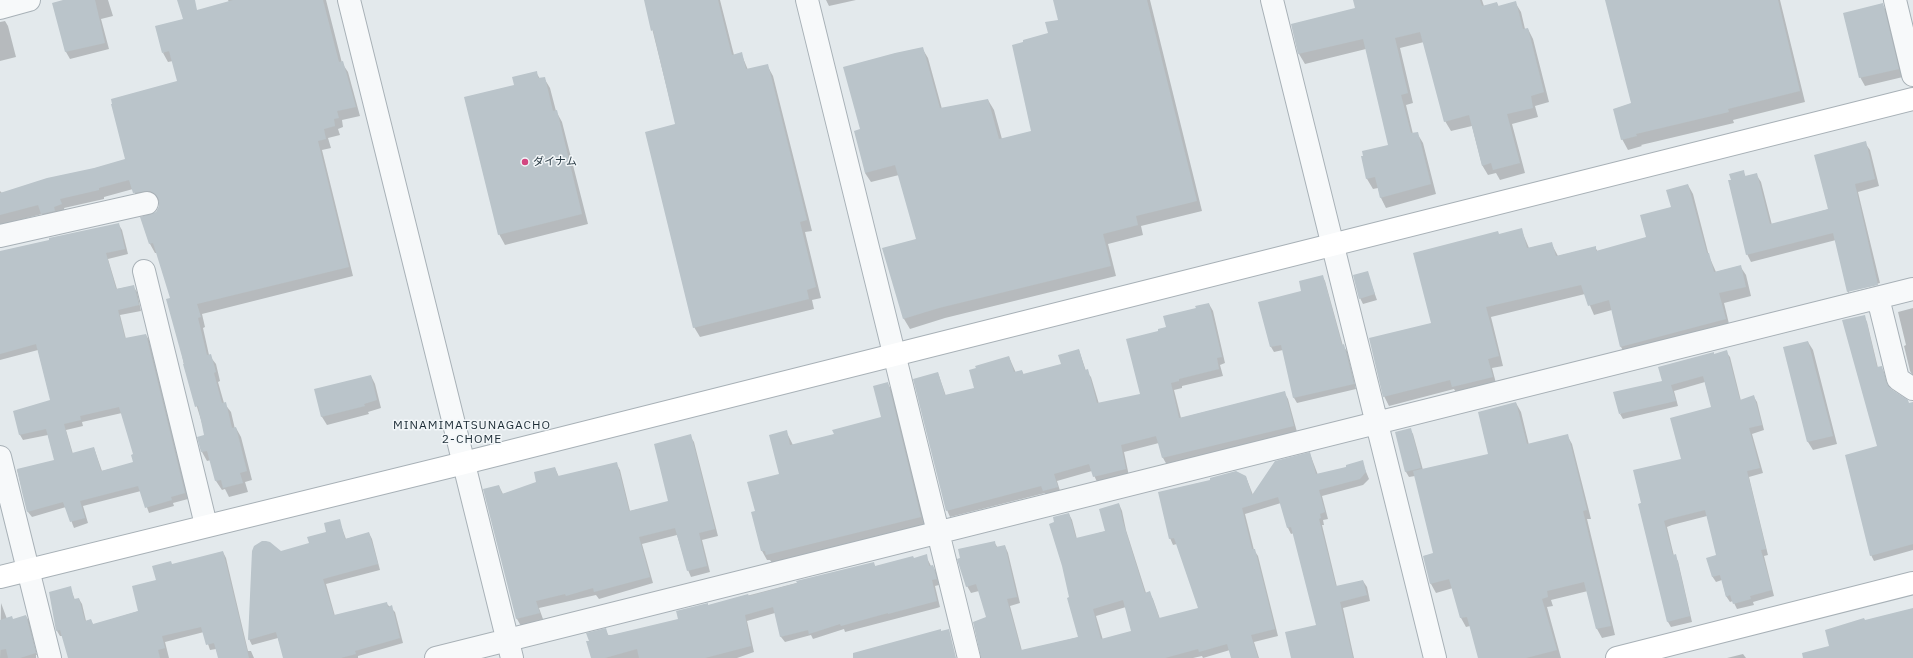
<!DOCTYPE html>
<html>
<head>
<meta charset="utf-8">
<style>
  body { margin:0 }
  canvas { display:block; background:#e3e9ec }
</style>
</head>
<body>
<canvas width="1913" height="658"></canvas>
<script>
const ctx = document.querySelector('canvas').getContext('2d');
ctx.lineJoin = 'round';
function fillPath(path, color) { ctx.fillStyle = color; ctx.fill(path, 'evenodd'); }
const toPath = rows => new Path2D(rows.map(r => 'M' + r).join(''));
function trace(path, color, width, dash) { ctx.strokeStyle = color; ctx.lineWidth = width; ctx.lineCap = dash ? 'butt' : 'round'; ctx.setLineDash(dash || []); ctx.stroke(path); }
function write(font, color, halo, rows, align = 'center') {
  ctx.font = font + ' "IBM Plex Sans","Noto Sans JP",sans-serif'; ctx.lineWidth = 3; ctx.setLineDash([]); ctx.textBaseline = 'middle'; ctx.strokeStyle = halo; ctx.fillStyle = color; for (const [text, x, y, turn = 0] of rows) {
    ctx.save(); ctx.translate(x, y); ctx.rotate((+turn || 0) * Math.PI / 180); ctx.textAlign = isNaN(turn) ? turn : align; if (halo) ctx.strokeText(text, 0, 0); ctx.fillText(text, 0, 0); ctx.restore();
  }
}
const shadow = toPath([
  [67,0,108,0,113,16,101,19,109,49,70,59,66,52,54,3],
  [228,0,326,0,342,63,348,72,360,116,342,120,343,127,338,129,340,135,328,138,331,148,322,150,353,276,202,314,205,327,203,328,209,355,216,364,220,381,218,382,224,403,231,412,235,429,236,428,241,437,252,480,245,482,248,492,229,497,225,489,222,490,216,481,211,460,207,461,202,452,206,436,184,365,171,299,157,253,155,253,150,244,142,218,156,213,160,207,160,202,157,200,139,202,133,189,104,197,104,199,64,208,66,214,47,223,42,214,12,222,0,234,0,191,2,193,126,160,178,82,173,61,168,62,163,53,184,19,229,2],
  [645,0,720,0,734,55,741,53,748,70,767,65,773,76,812,231,805,232,821,298,812,300,814,309,700,337,694,327,676,125],
  [826,0,856,0,829,6],
  [1054,0,1150,0,1202,211,1141,226,1143,235,1108,244,1116,276,945,318,910,329,904,319,883,249,917,240,899,175,871,182,865,173,861,130,922,48,928,58,942,109,988,100,994,110,1002,139,1033,132,1049,34,1059,20],
  [1354,0,1482,0,1484,6,1497,3,1499,7,1515,2,1521,12,1525,29,1528,29,1533,39,1549,102,1535,106,1538,117,1512,124,1525,173,1500,180,1496,173,1488,175,1482,165,1472,126,1451,131,1445,121,1424,42,1400,48,1413,103,1406,105,1413,134,1417,133,1423,143,1436,194,1386,208,1381,198,1378,188,1373,189,1367,179,1362,157,1389,146,1366,49,1305,64,1299,54,1292,25,1357,9],
  [1606,0,1780,0,1805,102,1733,120,1734,123,1641,145,1642,146,1628,150,1622,139,1632,104],
  [1882,4,1887,12,1903,77,1865,86,1860,77],
  [5,21,8,26,16,57,0,61,0,22],
  [536,72,540,79,544,78,550,88,556,111,562,122,588,224,505,245,499,234],
  [1865,143,1870,150,1879,186,1858,192,1880,283,1849,291,1849,293,1880,285,1882,292,1853,299,1848,292,1836,240,1751,262,1747,254,1732,180,1743,171,1746,177,1756,174,1761,182,1772,225,1829,209],
  [1688,185,1693,194,1709,256,1716,272,1740,266,1746,275,1751,296,1724,303,1730,328,1626,356,1621,347,1612,310,1594,315,1585,294,1491,317,1503,366,1492,368,1497,387,1458,396,1454,389,1389,406,1384,396,1432,324,1499,235,1521,229,1529,248,1551,243,1558,256,1595,247,1598,252,1647,238,1673,208],
  [119,225,122,230,128,254,108,259,117,289,133,286,137,292,141,311,120,315,126,339,146,335,149,340,188,499,173,503,174,506,149,513,141,491,83,506,88,523,74,528,66,507,32,517,28,512,17,470,55,461,48,435,23,440,20,435,14,412,51,401,38,350,0,360,0,252],
  [122,413,134,455,134,463,102,471,94,448,73,454,66,430,83,426,82,422],
  [1367,272,1377,300,1363,304,1360,298],
  [1322,276,1325,281,1343,346,1347,351,1356,389,1297,403,1294,398,1283,350,1274,352,1271,347,1260,303,1303,292],
  [1209,304,1213,311,1225,363,1220,365,1223,376,1182,386,1182,388,1174,390,1181,418,1284,392,1288,399,1297,432,1167,465,1163,458,1159,443,1124,452,1129,476,1098,484,1092,471,1057,481,1061,494,1047,497,1045,493,950,517,947,510,938,373,946,396,975,389,1009,357,1016,373,1022,371,1024,375,1062,365,1079,350,1086,371,1091,377,1099,404,1141,395,1159,332,1197,309],
  [1913,308,1913,376,1910,371,1904,346,1906,345,1898,312],
  [1864,316,1867,322,1878,368,1881,367,1884,372,1888,387,1909,404,1913,403,1913,550,1874,561,1871,555,1878,446],
  [1808,342,1813,350,1837,444,1813,450,1808,442,1784,348],
  [1726,352,1730,357,1741,401,1754,397,1757,402,1764,430,1752,434,1763,473,1749,477,1768,555,1764,556,1774,596,1753,602,1754,605,1737,609,1733,601,1730,602,1726,596,1722,580,1716,582,1712,576,1718,556,1707,516,1672,525,1667,527,1674,556,1678,561,1692,622,1671,627,1668,622,1639,504,1642,503,1682,459,1712,408,1705,382,1674,391,1678,406,1623,419,1620,414,1663,382,1714,355],
  [371,376,375,384,381,408,368,412,369,414,327,425,322,417,315,390],
  [888,384,893,393,926,526,772,563,770,560,767,560,762,551,752,513,756,512,780,474,786,431,793,445,835,435,882,418],
  [1516,403,1521,412,1529,445,1567,435,1572,444,1591,519,1587,519,1615,635,1602,638,1597,629,1588,591,1551,600,1553,606,1547,607,1561,658,1479,658,1470,626,1466,627,1461,618,1453,588,1436,593,1431,584,1424,556,1434,554,1415,476,1409,477,1406,472,1396,433,1410,429,1413,434,1423,470,1490,455],
  [690,436,694,442,718,536,702,540,710,572,691,577,688,570,677,535,642,544,653,583,599,599,596,595,539,608,543,619,521,626,517,619,484,490,499,486,503,494,537,483,555,468,559,477,616,463,620,470,630,511,669,502],
  [1310,454,1318,475,1348,467,1362,462,1369,479,1363,485,1322,496,1328,519,1323,520,1324,525,1322,525,1337,587,1363,581,1367,587,1370,601,1343,608,1354,658,1293,658,1317,626,1294,533,1291,534,1288,528,1281,503,1245,514,1254,550,1258,556,1278,636,1254,642,1259,658,1232,658,1230,650,1203,658,1202,656,1193,658,986,658,987,617,979,591,971,593,967,586,994,542,998,548,1005,546,1008,553,1020,603,1010,606,1022,651,1079,637,1070,598,1069,514,1072,520,1077,539,1106,531,1119,504,1122,511,1126,530,1146,593,1149,592,1153,599,1160,619,1199,609,1177,544,1173,545,1170,538,1246,477,1253,495],
  [1126,607,1132,632,1103,640,1096,616],
  [339,520,346,539,369,533,372,539,380,570,326,584,335,616,386,603,395,612,403,643,358,656,358,658,284,658,278,638,252,645,249,639,280,552,310,544,327,533],
  [223,552,226,558,248,651,251,651,254,658,219,658,216,649,210,650,204,632,165,642,169,658,70,658,63,636,60,636,57,631,50,593,70,587,75,600,79,599,82,604,86,621,91,620,93,625,139,611,157,580,172,565],
  [926,556,931,566,933,566,936,572,939,585,935,586,940,607,937,608,845,632,844,629,813,639,811,635,785,642,781,637,775,613,747,621,754,652,737,658,591,658,605,630,609,636,679,620,708,606,873,563,876,567],
  [1,603,7,619,13,620,26,616,29,621,37,655,36,655,36,658,0,658],
  [1743,654,1746,658,1727,658]
]);
const building = toPath([
  [63,0,95,0,105,43,65,52,52,3],
  [177,0,195,0,197,10,233,0,323,0,339,62,343,61,356,107,337,111,339,118,334,119,335,126,324,129,326,139,318,141,349,267,197,304,201,317,198,318,207,355,211,354,216,372,214,373,222,403,226,402,232,428,236,427,247,471,240,473,243,483,223,488,221,480,215,481,207,451,201,452,197,437,204,435,198,406,195,407,183,364,184,364,166,299,170,298,158,259,153,243,149,244,140,217,156,212,159,206,159,200,156,195,150,191,133,193,129,180,99,188,99,190,60,199,62,204,54,207,55,211,41,214,38,205,0,215,0,193,47,178,94,168,125,159,111,104,112,104,111,99,177,81,169,51,162,53,155,26,183,19],
  [644,0,718,0,732,55,742,52,746,69,768,64,807,220,800,222,816,287,807,290,809,299,693,328,645,132,675,124,653,30,651,31],
  [1053,0,1147,0,1197,201,1136,216,1138,225,1103,234,1111,266,939,308,903,319,882,248,916,239,895,165,865,173,854,131,860,129,843,67,895,53,923,47,940,108,988,99,999,139,1031,131,1012,45,1023,42,1023,40,1048,33,1045,22,1058,20],
  [1353,0,1480,0,1482,6,1497,2,1498,6,1516,1,1523,29,1528,28,1544,92,1531,96,1533,108,1507,114,1520,163,1493,170,1491,163,1482,166,1469,115,1444,122,1420,32,1395,38,1408,93,1401,95,1411,133,1418,132,1431,184,1380,198,1375,177,1366,179,1361,156,1363,156,1362,151,1388,145,1363,39,1298,54,1291,24,1355,8],
  [1605,0,1778,0,1800,91,1728,109,1729,112,1636,134,1637,136,1621,140,1613,109,1631,103],
  [1883,3,1899,69,1859,78,1843,13],
  [537,71,538,78,545,77,553,111,557,110,582,214,498,235,464,97,514,85,512,77],
  [1866,141,1875,179,1855,184,1878,285,1847,292,1833,233,1746,255,1728,180,1731,180,1729,174,1744,170,1745,176,1757,173,1770,224,1828,209,1814,155],
  [1688,184,1707,253,1709,253,1714,272,1741,265,1746,287,1719,293,1726,319,1620,347,1609,300,1588,306,1581,285,1486,307,1499,356,1488,359,1493,377,1452,387,1450,380,1383,397,1369,338,1431,323,1413,253,1498,231,1499,234,1522,228,1527,248,1552,242,1556,256,1596,246,1596,251,1646,237,1640,215,1671,207,1666,190],
  [119,223,125,249,106,253,116,289,134,285,139,305,118,310,125,338,146,334,185,493,171,497,172,500,145,508,138,486,80,501,85,518,70,522,63,502,27,512,22,492,17,469,54,460,46,429,19,435,13,411,50,400,36,344,0,354,0,251,49,240,49,238],
  [119,407,133,454,131,455,133,462,101,471,94,447,72,453,64,424,81,420,80,416],
  [1368,271,1375,294,1359,299,1353,275],
  [1323,275,1342,345,1344,344,1354,384,1293,398,1281,345,1270,347,1258,302,1301,291,1299,281],
  [1209,303,1222,357,1217,358,1219,369,1179,379,1179,381,1171,383,1179,418,1285,391,1294,426,1162,458,1156,436,1121,445,1126,469,1093,477,1089,464,1054,474,1058,487,1043,491,1041,486,946,511,913,379,938,372,945,395,974,388,969,370,976,368,975,366,1009,356,1014,372,1022,370,1023,374,1061,364,1058,355,1079,349,1085,370,1088,369,1097,403,1140,394,1126,339,1158,331,1158,329,1166,327,1163,316,1196,308,1195,306],
  [1865,315,1877,367,1882,366,1886,382,1891,389,1908,400,1909,403,1913,402,1913,544,1870,556,1845,455,1877,446,1842,320],
  [1808,341,1833,436,1807,442,1783,347],
  [1727,350,1740,400,1754,395,1762,425,1749,428,1760,468,1747,471,1766,549,1761,550,1772,590,1750,596,1751,599,1733,604,1730,595,1726,597,1720,575,1712,577,1706,558,1716,555,1705,510,1669,519,1664,521,1673,555,1676,554,1690,616,1667,622,1638,504,1641,503,1633,470,1681,459,1670,418,1711,407,1703,376,1671,385,1676,401,1619,414,1613,392,1662,381,1658,367,1714,352,1714,354],
  [371,375,377,400,364,404,365,406,321,417,314,389],
  [888,382,921,517,766,555,765,551,761,551,751,512,755,511,747,482,779,474,769,435,787,430,790,445,834,434,832,430,881,417,873,386],
  [1516,402,1527,444,1568,434,1587,510,1583,511,1611,626,1596,629,1584,582,1547,591,1548,597,1542,599,1557,650,1526,658,1478,658,1467,617,1460,618,1449,579,1430,584,1423,556,1433,553,1413,471,1488,454,1478,412],
  [1411,428,1421,468,1405,472,1395,432],
  [691,434,715,529,699,533,707,566,687,571,675,528,639,537,650,577,594,592,593,588,566,596,565,594,536,601,540,613,516,619,483,489,499,485,502,494,536,482,534,472,555,467,558,476,617,462,629,511,668,501,654,444],
  [1310,452,1316,474,1346,467,1346,465,1363,460,1366,472,1360,479,1319,490,1325,512,1320,514,1321,518,1319,519,1336,586,1363,580,1367,595,1340,602,1353,658,1291,658,1285,632,1316,625,1291,527,1287,528,1278,497,1242,508,1252,549,1255,549,1275,629,1251,635,1258,658,1231,658,1227,644,1199,652,1198,649,1165,658,981,658,973,622,986,617,976,584,966,587,957,559,960,558,958,549,995,541,996,547,1005,545,1017,597,1007,599,1021,650,1078,637,1067,598,1069,597,1062,566,1049,524,1054,522,1053,517,1069,513,1076,538,1105,531,1099,509,1119,503,1123,522,1145,593,1150,591,1159,618,1198,608,1174,538,1169,539,1158,492,1210,480,1210,478,1236,471,1246,476,1252,495,1275,461],
  [1123,600,1131,631,1101,639,1093,609],
  [340,519,345,539,369,532,378,564,323,579,334,615,387,602,388,607,392,605,400,638,355,651,356,654,341,658,283,658,276,632,248,640,252,551,254,546,262,541,266,541,270,542,281,551,309,543,307,537,326,532,324,523],
  [223,551,249,658,218,658,214,643,206,645,201,627,162,636,165,648,158,650,160,658,68,658,60,630,56,631,49,592,71,586,74,599,79,598,85,621,91,619,93,624,138,611,132,586,156,580,152,566,171,561,172,564],
  [927,554,929,566,933,565,937,579,932,580,937,601,888,614,888,613,841,626,840,624,809,634,808,630,780,637,773,607,745,615,751,646,705,658,639,658,637,649,605,658,591,658,586,641,589,641,586,633,606,628,608,635,611,635,678,619,676,611,708,603,708,605,748,594,749,596,797,583,796,581,874,562,875,566,913,556,914,558],
  [1913,608,1913,658,1803,658,1802,653,1829,646,1825,630,1864,618,1865,620],
  [26,615,36,653,20,658,8,658,6,649,0,650,0,620,12,616,13,619],
  [941,629,941,631,949,629,956,658,853,658,853,653]
]);
const street = toPath([
  [349,0,512,658],
  [807,0,969,658],
  [1272,0,1435,658],
  [1895,0,1913,75],
  [0,8,29,0],
  [0,236,147,203],
  [144,271,206,525],
  [1878,298,1898,379,1913,389],
  [0,457,50,658],
  [436,658,1913,289]
]);
const secondary = toPath([
  [0,577,464,463,1913,99],
  [1617,658,1913,583]
]);
const markers = [
  [525,162,4,"#d34681"]
];
const poiNames = [
  ["ダイナム",533,162]
];
const neighbourhoodNames = [
  ["MINAMIMATSUNAGACHO",472,426],
  ["2-CHOME",472,440]
];
fillPath(shadow, '#0003');
fillPath(building, '#bac4ca');
trace(street, '#a8b1b7', 24);
trace(secondary, '#a8b1b7', 24);
trace(street, '#f7f9fa', 22);
trace(secondary, '#fff', 22);
for (const [x, y, r, color] of markers) { const dot = new Path2D(); dot.arc(x, y, r, 0, 2 * Math.PI); ctx.fillStyle = color; ctx.fill(dot); trace(dot, '#f3f7f9', 1.5); }
write('11px', '#2a3b45', '#f3f7f9', poiNames, 'left');
ctx.letterSpacing = '1px';
write('12px', '#1c2c36', '#f3f7f9', neighbourhoodNames);
ctx.letterSpacing = '0px';
</script>
</body>
</html>
